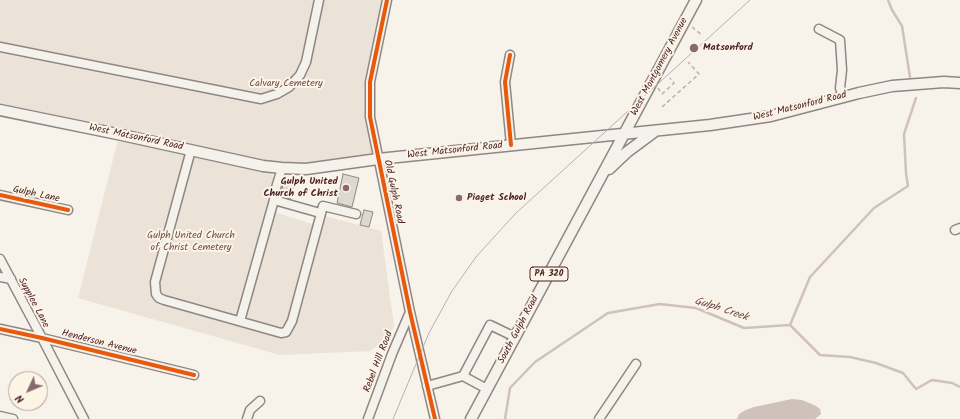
<!DOCTYPE html>
<html>
<head>
<meta charset="utf-8">
<style>
  body { margin:0 }
  #map { position:relative; width:960px; height:419px; overflow:hidden; background:#f7f3ea; font-family:Kalam,sans-serif }
  canvas { display:block }
  .north { position:absolute; left:8px; top:371px; width:40px; height:40px; box-sizing:border-box; background:#fcf5e5; border:1px solid #b59f9b; border-radius:50%; rotate:226deg; font-size:11px; font-weight:700; line-height:16px; text-align:center; color:#4a1f2b }
  .north::after { content:''; display:block; margin:auto; width:14px; height:18px; background:#87696e; clip-path:polygon(50% 0,100% 100%,50% 72%,0 100%) }
</style>
</head>
<body>
<div id="map">
<canvas width="960" height="419"></canvas>
<div class="north">N</div>
</div>
<script>
const ctx = document.querySelector('canvas').getContext('2d');
ctx.lineJoin = 'round';
function fillPath(path, color) { ctx.fillStyle = color; ctx.fill(path, 'evenodd'); }
const toPath = rows => new Path2D(rows.map(r => 'M' + r).join(''));
function trace(path, color, width, dash) { ctx.strokeStyle = color; ctx.lineWidth = width; ctx.lineCap = dash ? 'butt' : 'round'; ctx.setLineDash(dash || []); ctx.stroke(path); }
function write(font, color, halo, rows, align = 'center') {
  ctx.font = font + ' Kalam,sans-serif'; ctx.lineWidth = 4; ctx.setLineDash([]); ctx.textBaseline = 'middle'; ctx.strokeStyle = halo; ctx.fillStyle = color; for (const [text, x, y, turn = 0] of rows) {
    ctx.save(); ctx.translate(x, y); ctx.rotate((+turn || 0) * Math.PI / 180); ctx.textAlign = isNaN(turn) ? turn : align; if (halo) ctx.strokeText(text, 0, 0); ctx.fillText(text, 0, 0); ctx.restore();
  }
}
const green = toPath([
  [0,0,387,0,370,82,378,159,282,168,0,110],
  [118,140,272,172,274,179,272,191,274,212,322,227,325,216,381,231,394,326,389,337,370,351,280,355,78,298]
]);
const water = toPath([
  [792,399,802,400,816,406,820,409,821,414,815,419,737,419,739,414,746,410,754,407]
]);
const stream = toPath([
  [888,0,892,10,902,26,910,77],
  [790,325,810,277,874,208,908,186,906,173,904,134,916,98],
  [505,419,510,388,535,362,608,313,660,304,696,308,744,328,790,325,820,355,850,357,876,363,903,373,916,389,932,380,952,383,960,387]
]);
const building = toPath([
  [343,174,359,178,352,207,337,203,343,174],
  [285,178,295,180,290,199,280,196,285,178],
  [364,210,373,212,369,227,360,225,364,210]
]);
const path = toPath([
  [692,27,702,35],
  [658,88,662,94,674,83,670,78],
  [662,107,699,74,688,62]
]);
const minor = toPath([
  [387,0,370,82,370,117,410,312,435,419],
  [819,29,840,40,842,70,840,88,843,97],
  [0,47,261,99,277,94,289,87,300,75,306,62,319,0],
  [510,55,505,82,511,145],
  [191,150,155,282,156,294,159,298,164,300,281,333,286,332,292,321,323,206,356,214],
  [282,168,276,188,274,200,320,213],
  [0,195,68,210],
  [955,230,960,228],
  [0,259,42,338,84,419],
  [0,277,11,279],
  [240,321,274,200],
  [0,329,42,338,194,375],
  [463,376,490,325,515,337],
  [427,386,463,376,487,389],
  [0,416,13,419],
  [247,419,250,410,260,401],
  [368,419,392,354,410,312],
  [599,419,636,364]
]);
const major = toPath([
  [0,110,122,135,263,166,282,168,306,169,378,159,710,125,771,116,859,93,892,86,944,82,960,83],
  [609,169,627,152,654,132],
  [471,419,696,0]
]);
const tram = toPath([
  [393,419,429,333,452,291,476,257,515,214,750,0]
]);
const cycleway = toPath([
  [387,0,370,82,370,117,410,312,435,419],
  [510,55,505,82,511,145],
  [0,195,68,210],
  [0,329,42,338,194,375]
]);
const markers = [
  [694,48,5,"#87696e"],
  [346,188,4,"#87696e"],
  [459,198,4,"#87696e"]
];
const shields = [
  [549,274,38]
];
const shieldNames = [
  ["PA 320",549,274]
];
const poiNames = [
  ["Matsonford",703,48],
  ["Gulph United",338,182,"right"],
  ["Church of Christ",338,194,"right"],
  ["Piaget School",467,198]
];
const streetNames = [
  ["West Montgomery Avenue",660,67,-62],
  ["West Matsonford Road",800,107,-14],
  ["West Matsonford Road",136,138,12],
  ["West Matsonford Road",455,151,-6],
  ["Old Gulph Road",393,192,78],
  ["Gulph Lane",36,195,12],
  ["Supplee Lane",33,303,62],
  ["South Gulph Road",519,330,-62],
  ["Henderson Avenue",99,343,14],
  ["Rebel Hill Road",379,362,-69]
];
const parkNames = [
  ["Calvary Cemetery",286,84],
  ["Gulph United Church",191,236],
  ["of Christ Cemetery",191,248]
];
const waterNames = [
  ["Gulph Creek",721,310,18]
];
fillPath(green, '#ebe2d8');
fillPath(water, '#d0c1ba');
trace(stream, '#d0c1ba', 2.5);
fillPath(building, '#ddd8d2');
trace(building, '#908684', 1);
trace(minor, '#908684', 11);
trace(major, '#908684', 13);
trace(path, '#b8b1ae', 1.5, [4, 3]);
trace(minor, '#f5f2ec', 8);
trace(major, '#f5f2ec', 10);
trace(tram, '#b8b1ae', 1);
trace(cycleway, '#e8590c', 4);
for (const [x, y, r, color] of markers) { const dot = new Path2D(); dot.arc(x, y, r, 0, 2 * Math.PI); ctx.fillStyle = color; ctx.fill(dot); trace(dot, '#fcf5e5', 1.5); }
for (const [x, y, w] of shields) { const box = new Path2D(); box.roundRect(x - w / 2, y - 7, w, 14, 3); ctx.fillStyle = '#fcf5e5'; ctx.fill(box); trace(box, '#4a1f2b', 1); }
write('bold 9px', '#4a1f2b', null, shieldNames);
write('bold 10px', '#4a1f2b', '#fcf5e5', poiNames, 'left');
write('10px', '#4a1f2b', '#fcf5e5', streetNames);
write('10px', '#704c53', '#fcf5e5', parkNames);
write('italic 11px', '#6d4950', '#fcf5e5', waterNames);
</script>
</body>
</html>
